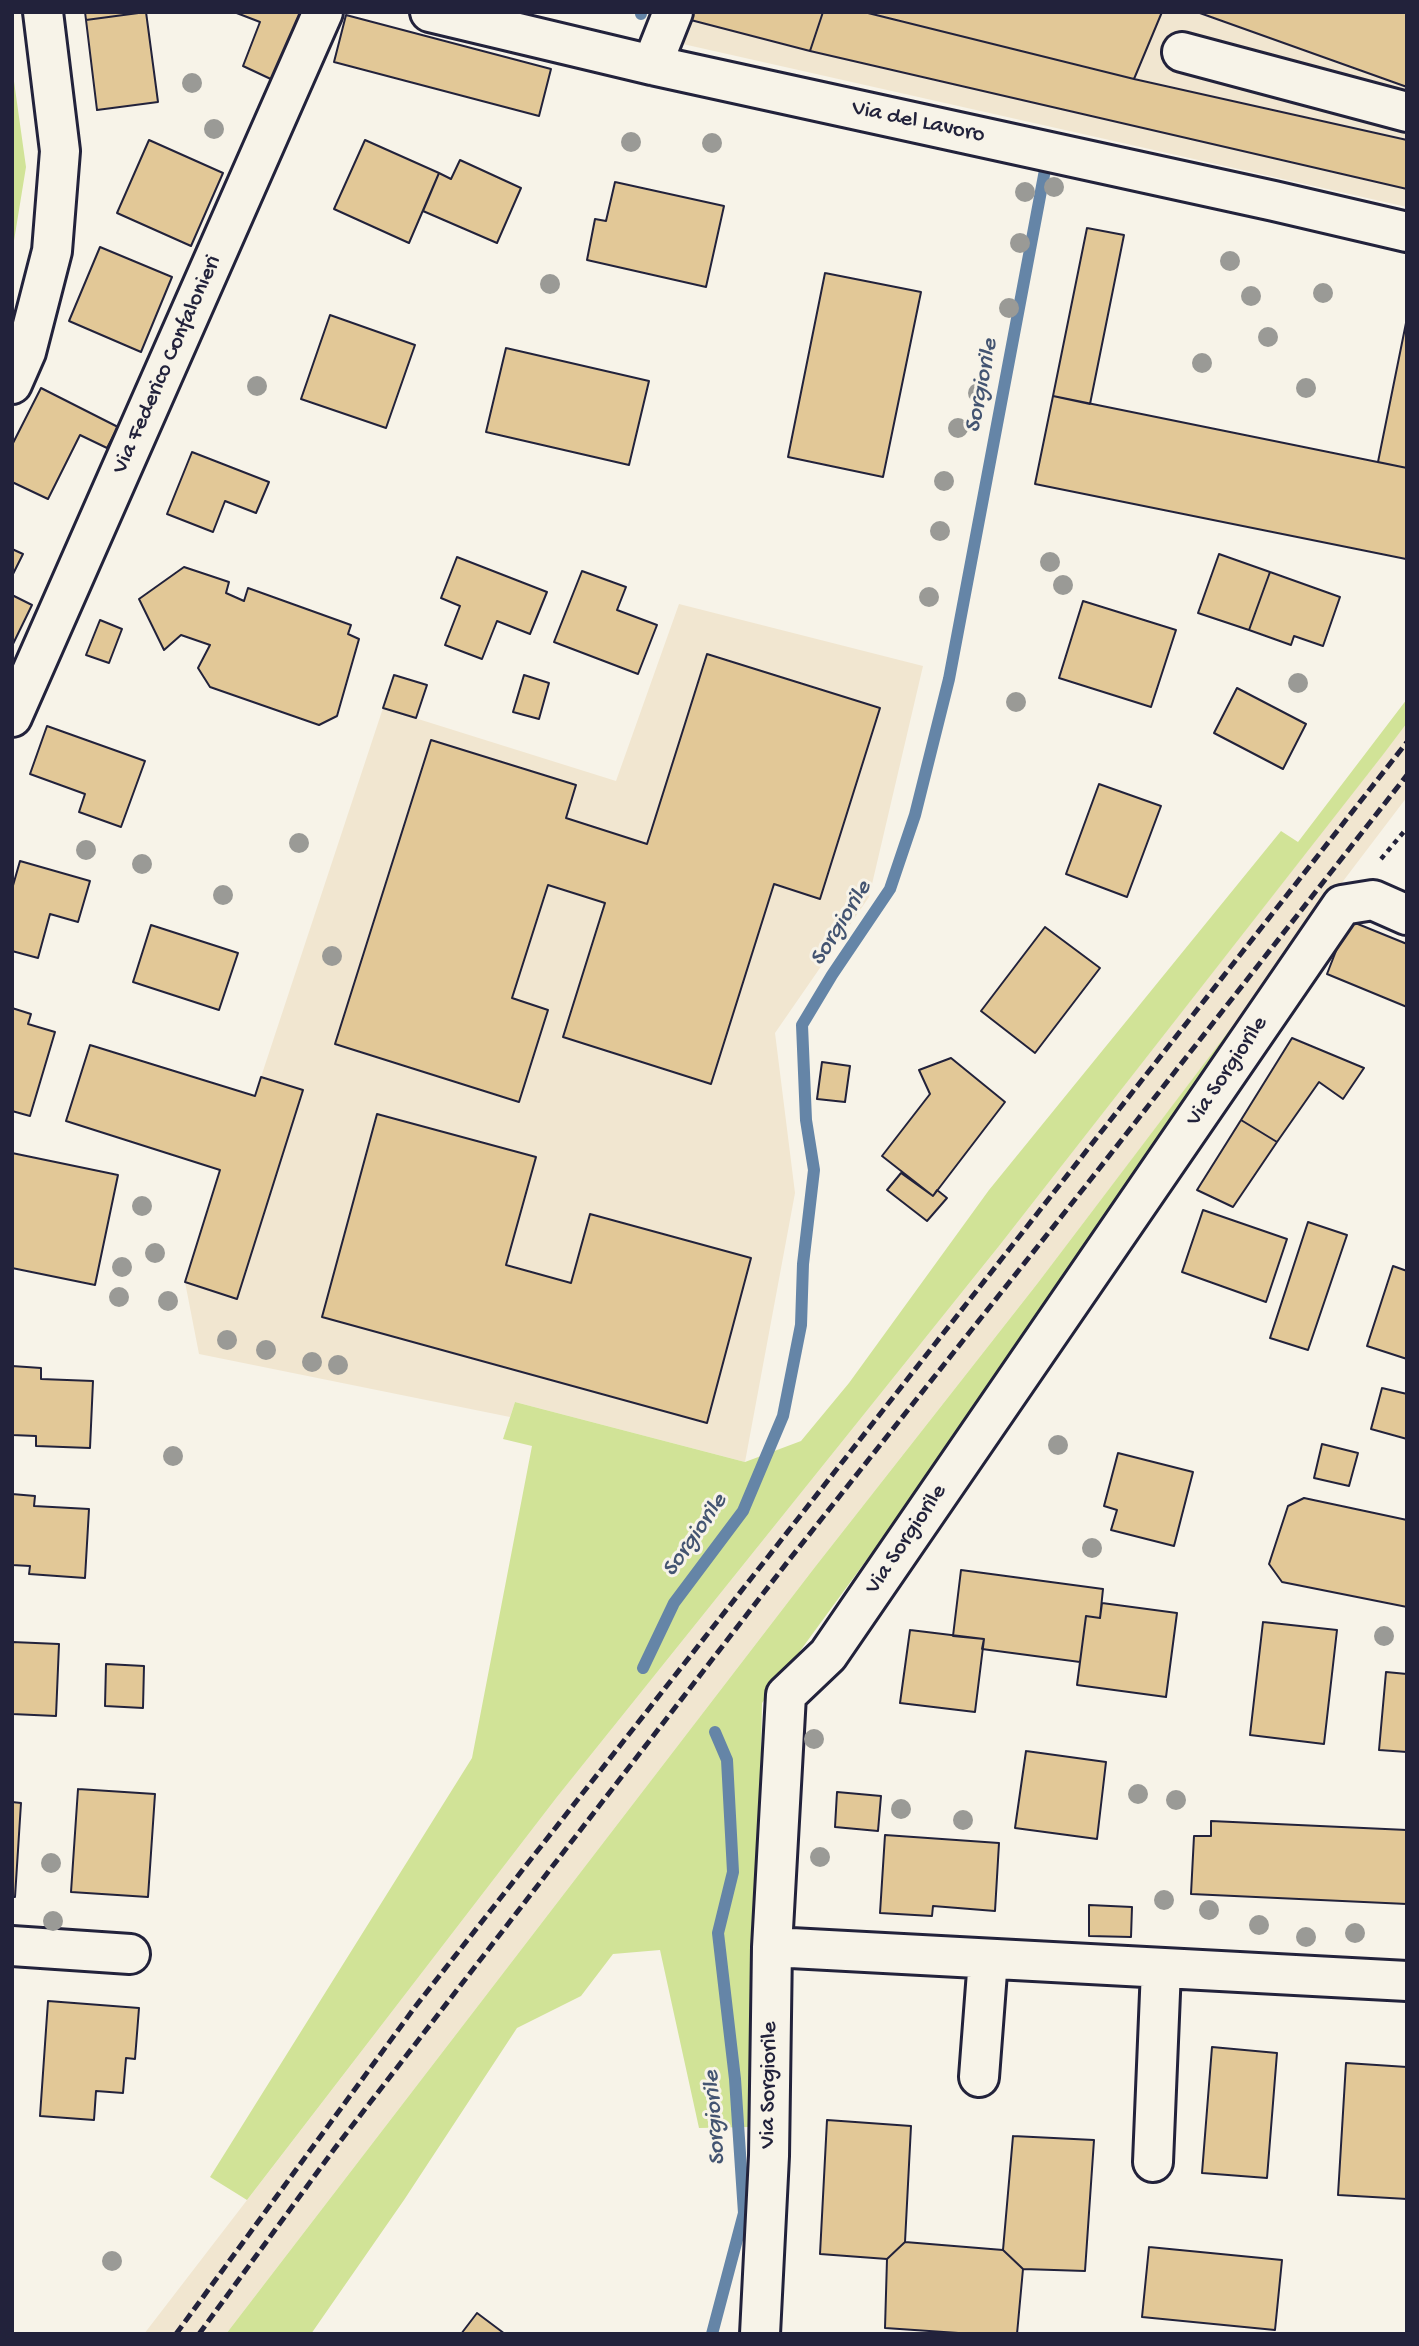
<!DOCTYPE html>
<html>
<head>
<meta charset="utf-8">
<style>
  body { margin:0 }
  #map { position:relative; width:1419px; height:2346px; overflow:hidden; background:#f7f3e8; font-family:"Gochi Hand",sans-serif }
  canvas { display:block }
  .frame { position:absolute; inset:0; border:14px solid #22223b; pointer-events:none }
</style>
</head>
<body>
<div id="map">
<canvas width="1419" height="2346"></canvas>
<div class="frame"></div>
</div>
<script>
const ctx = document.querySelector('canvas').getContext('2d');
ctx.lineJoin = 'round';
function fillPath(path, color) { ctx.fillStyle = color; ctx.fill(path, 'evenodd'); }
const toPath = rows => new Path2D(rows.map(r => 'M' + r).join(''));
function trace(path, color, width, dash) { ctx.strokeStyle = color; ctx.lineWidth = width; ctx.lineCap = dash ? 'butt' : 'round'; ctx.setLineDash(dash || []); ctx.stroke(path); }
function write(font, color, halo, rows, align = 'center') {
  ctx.font = font + ' "Gochi Hand",sans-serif'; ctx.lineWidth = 6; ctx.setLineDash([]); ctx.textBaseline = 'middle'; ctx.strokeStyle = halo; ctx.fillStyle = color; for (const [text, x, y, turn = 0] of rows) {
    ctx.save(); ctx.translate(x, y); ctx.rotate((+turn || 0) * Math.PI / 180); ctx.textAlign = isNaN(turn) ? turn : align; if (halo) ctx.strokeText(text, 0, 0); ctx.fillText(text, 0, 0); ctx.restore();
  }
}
const built = toPath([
  [685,12,1407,12,1407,207,674,42],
  [679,604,923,666,869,897,775,1033,795,1193,745,1462,515,1402,510,1417,199,1354,185,1282,236,1299,302,1090,261,1077,383,708,616,781],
  [1407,723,1407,797,1037,1284,815,1567,226,2334,144,2334,557,1797,999,1246]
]);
const green = toPath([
  [12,67,26,167,12,253],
  [1407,699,1407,723,1382,756,999,1246,557,1797,247,2200,210,2177,472,1758,532,1446,503,1439,515,1402,745,1462,801,1441,849,1383,989,1190,1281,831,1298,842],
  [1291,949,1009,1365,762,1703,758,1904,749,2127,699,2128,660,1950,613,1954,581,1996,517,2028,404,2200,311,2334,226,2334,815,1567,1037,1284]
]);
const stream = toPath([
  [641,14,641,12],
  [643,1668,674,1603,743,1511,783,1416,801,1325,803,1264,814,1170,806,1120,802,1025,832,975,890,889,915,815,949,679,1045,170],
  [712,2334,744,2213,735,2079,718,1933,733,1872,727,1760,715,1732]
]);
const building = toPath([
  [85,12,146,12,86,20,85,12],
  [146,12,158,102,97,110,86,20,146,12],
  [234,12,305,12,275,81,243,66,260,22,234,12],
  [685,12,823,12,810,51,683,18,685,12],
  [823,12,864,12,1134,79,1407,140,1407,189,810,51,823,12],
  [864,12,1162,12,1134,79,864,12],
  [1197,12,1407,12,1407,87,1197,12],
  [346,15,551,69,539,116,334,62,346,15],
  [149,140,223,173,191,246,117,213,149,140],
  [365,140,439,173,409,243,334,209,365,140],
  [460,160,521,188,497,243,423,211,439,173,451,179,460,160],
  [615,182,724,206,706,287,587,260,595,219,606,221,615,182],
  [1087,228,1124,235,1090,404,1053,396,1087,228],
  [100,247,172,277,141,352,69,321,100,247],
  [825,273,921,292,883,477,788,457,825,273],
  [330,315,415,345,386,428,301,399,330,315],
  [1407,318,1407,468,1378,462,1407,318],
  [506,348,649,381,629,465,486,432,506,348],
  [41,388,118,427,107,448,80,435,48,499,12,482,12,445,41,388],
  [1053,396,1407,468,1406,559,1035,484,1053,396],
  [192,452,269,482,256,513,225,501,213,532,167,514,192,452],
  [12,549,23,554,12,576,12,549],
  [1219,554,1270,572,1249,630,1198,613,1219,554],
  [457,557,547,592,530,634,497,621,482,659,445,645,460,606,441,598,457,557],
  [184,567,229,582,226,593,244,601,248,588,351,625,348,634,359,639,337,716,319,725,210,687,198,668,210,645,181,635,164,650,139,599,184,567],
  [582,571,626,587,617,610,657,625,638,674,554,642,582,571],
  [1270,572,1340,597,1323,646,1294,636,1291,645,1249,630,1270,572],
  [12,595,32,605,12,646,12,595],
  [1083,601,1176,630,1151,707,1059,678,1083,601],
  [100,620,122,629,109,663,86,655,100,620],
  [707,654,880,708,820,899,774,884,711,1084,563,1037,605,903,548,885,512,998,548,1010,519,1102,335,1044,431,740,576,785,566,818,647,844,707,654],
  [394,675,427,685,416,718,383,708,394,675],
  [524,675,549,683,539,719,513,712,524,675],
  [1237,688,1306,724,1283,769,1214,733,1237,688],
  [47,726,145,761,121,827,79,812,85,794,30,774,47,726],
  [1099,784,1161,806,1127,897,1066,874,1099,784],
  [20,861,90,881,78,922,50,914,38,958,12,951,12,889,20,861],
  [1348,920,1407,944,1407,1007,1327,974,1348,920],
  [151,925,238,953,219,1010,133,982,151,925],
  [1045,927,1100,968,1035,1053,981,1011,1045,927],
  [12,1008,31,1014,28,1024,55,1032,30,1116,12,1111,12,1008],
  [1292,1038,1364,1068,1343,1099,1319,1082,1277,1142,1241,1120,1292,1038],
  [90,1045,255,1096,261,1077,303,1090,237,1299,185,1282,220,1170,66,1121,90,1045],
  [951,1058,1005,1102,933,1196,882,1156,930,1094,919,1070,951,1058],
  [822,1062,850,1066,845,1102,817,1099,822,1062],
  [377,1114,536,1157,506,1265,571,1283,590,1214,751,1258,707,1423,322,1317,377,1114],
  [1241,1120,1277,1142,1233,1207,1197,1190,1241,1120],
  [12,1153,118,1175,95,1285,12,1268,12,1153],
  [901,1173,933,1196,937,1190,947,1198,927,1221,887,1190,901,1173],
  [1203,1210,1287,1239,1266,1302,1182,1272,1203,1210],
  [1308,1222,1347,1235,1308,1350,1270,1338,1308,1222],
  [1393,1266,1407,1271,1407,1359,1367,1346,1393,1266],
  [12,1366,41,1368,41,1379,93,1381,90,1448,36,1446,36,1436,12,1435,12,1366],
  [1382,1388,1407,1394,1407,1439,1371,1429,1382,1388],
  [1322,1444,1358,1453,1349,1486,1314,1478,1322,1444],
  [1118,1453,1193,1472,1174,1546,1111,1530,1117,1510,1104,1506,1118,1453],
  [12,1494,35,1496,34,1506,89,1509,85,1578,29,1574,30,1566,12,1565,12,1494],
  [1304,1498,1407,1520,1407,1607,1282,1582,1269,1564,1288,1506,1304,1498],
  [961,1570,1103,1589,1100,1618,1086,1616,1080,1662,982,1649,984,1639,953,1636,961,1570],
  [1102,1603,1177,1613,1166,1697,1077,1685,1086,1616,1100,1618,1102,1603],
  [1263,1622,1337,1630,1324,1744,1250,1735,1263,1622],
  [910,1630,984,1639,975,1712,900,1703,910,1630],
  [12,1642,59,1644,56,1716,12,1714,12,1642],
  [106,1664,144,1666,143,1708,105,1706,106,1664],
  [1386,1672,1407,1674,1407,1752,1379,1750,1386,1672],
  [1026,1751,1106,1762,1097,1839,1015,1828,1026,1751],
  [78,1789,155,1794,148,1897,71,1892,78,1789],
  [837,1792,881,1796,878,1831,835,1827,837,1792],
  [12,1802,21,1803,15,1897,12,1897,12,1802],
  [1211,1821,1407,1830,1407,1904,1191,1894,1194,1836,1211,1836,1211,1821],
  [885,1835,999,1843,995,1911,933,1906,932,1916,880,1913,885,1835],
  [1089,1905,1132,1907,1131,1937,1089,1936,1089,1905],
  [48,2001,139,2008,135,2059,126,2058,123,2093,96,2091,94,2120,40,2116,48,2001],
  [1212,2047,1277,2053,1267,2178,1202,2173,1212,2047],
  [1346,2063,1407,2067,1407,2199,1338,2195,1346,2063],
  [827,2120,911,2126,905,2242,887,2259,820,2254,827,2120],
  [1013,2136,1094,2140,1085,2271,1023,2269,1003,2250,1013,2136],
  [905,2242,1003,2250,1023,2269,1017,2334,973,2334,885,2328,887,2259,905,2242],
  [1149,2247,1282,2260,1275,2330,1142,2317,1149,2247],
  [477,2313,505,2334,461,2334,477,2313]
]);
const path = toPath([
  [1381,859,1407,828]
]);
const minor = toPath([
  [430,12,652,65,1274,201,1407,232],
  [1182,52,1407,112],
  [652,65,673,12],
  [12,384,26,352,52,251,60,151,43,12],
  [12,717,323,12],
  [12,1946,130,1954],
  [772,1947,1407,1981],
  [979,2077,988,1959],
  [1153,2162,1161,1969],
  [760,2334,769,2156,772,1947,786,1695,828,1655,1342,905,1373,900,1407,915]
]);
const rail = toPath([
  [176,2334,415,2007,1407,742],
  [199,2334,335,2148,789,1560,1084,1188,1407,775]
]);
const trees = [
  [192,83],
  [214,129],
  [631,142],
  [712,143],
  [1054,187],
  [1025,192],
  [1020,243],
  [1230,261],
  [550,284],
  [1323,293],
  [1251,296],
  [1009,308],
  [1268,337],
  [1202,363],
  [257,386],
  [1306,388],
  [978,393],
  [958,428],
  [944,481],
  [940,531],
  [1050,562],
  [1063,585],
  [929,597],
  [1298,683],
  [1016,702],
  [299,843],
  [86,850],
  [142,864],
  [223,895],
  [332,956],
  [142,1206],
  [155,1253],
  [122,1267],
  [119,1297],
  [168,1301],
  [227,1340],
  [266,1350],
  [312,1362],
  [338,1365],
  [1058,1445],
  [173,1456],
  [1092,1548],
  [1384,1636],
  [814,1739],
  [1138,1794],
  [1176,1800],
  [901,1809],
  [963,1820],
  [820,1857],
  [51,1863],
  [1164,1900],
  [1209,1910],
  [53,1921],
  [1259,1925],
  [1355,1933],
  [1306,1937],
  [112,2261]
];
const streetNames = [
  ["Via del Lavoro",918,123,12],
  ["Via Federico Confalonieri",168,365,-66],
  ["Via Sorgiorile",1228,1072,-56],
  ["Via Sorgiorile",907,1540,-56],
  ["Via Sorgiorile",770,2085,-89]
];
const waterNames = [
  ["Sorgiorile",983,386,-79],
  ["Sorgiorile",842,924,-58],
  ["Sorgiorile",696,1536,-55],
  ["Sorgiorile",716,2118,-94]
];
fillPath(built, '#f1e6d0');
fillPath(green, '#d1e397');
trace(stream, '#6585a7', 12);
fillPath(building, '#e2c897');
trace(building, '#22223b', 2);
trace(minor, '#22223b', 44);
trace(path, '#22223b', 4.5, [5, 5]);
trace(minor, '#f7f3e8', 38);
trace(rail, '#22223b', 5, [10, 5]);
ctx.fillStyle = '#9a9a96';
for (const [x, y] of trees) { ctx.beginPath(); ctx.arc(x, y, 10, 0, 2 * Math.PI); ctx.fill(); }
write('23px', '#22223b', '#f7f3e8', streetNames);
write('italic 24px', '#435471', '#f7f3e8', waterNames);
</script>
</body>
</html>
